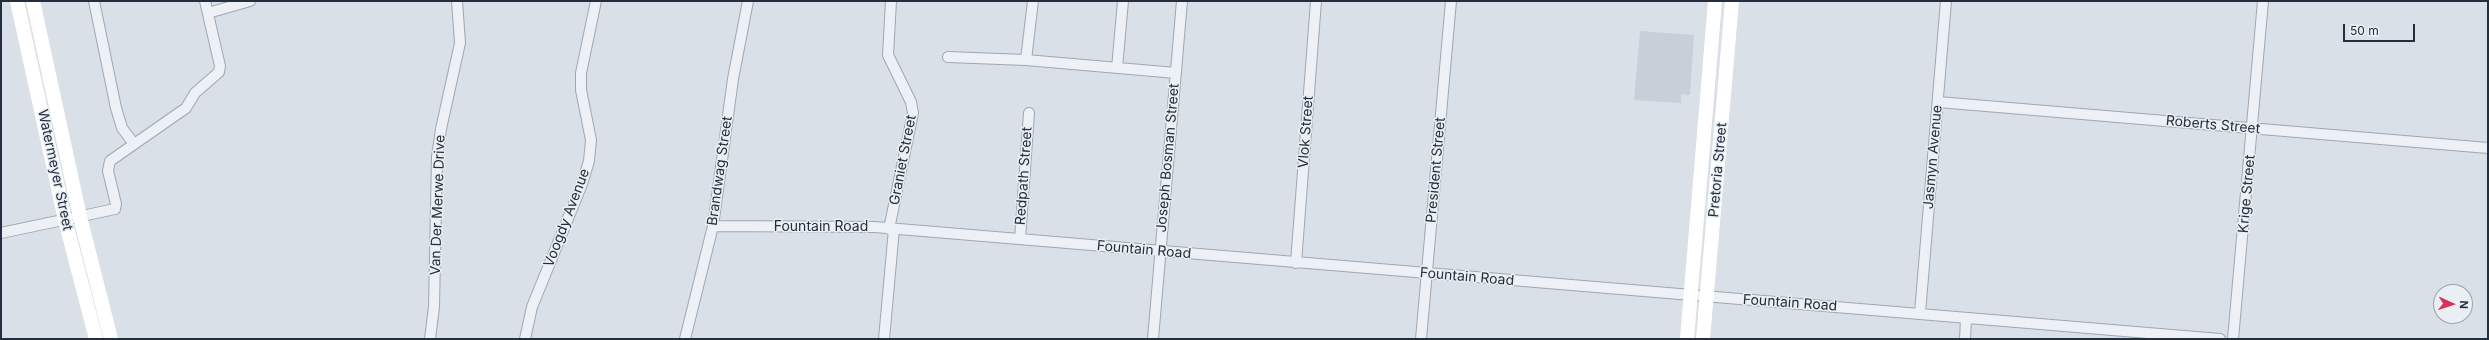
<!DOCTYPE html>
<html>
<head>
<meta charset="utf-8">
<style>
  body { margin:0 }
  #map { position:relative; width:2489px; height:340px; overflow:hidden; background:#dae0e7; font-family:Inter,sans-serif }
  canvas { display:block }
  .frame { position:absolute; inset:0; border:2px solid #232f3e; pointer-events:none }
  .north { position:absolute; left:2433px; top:284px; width:40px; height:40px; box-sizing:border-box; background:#eaeff4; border:1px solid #9aa2ab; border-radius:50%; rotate:93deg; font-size:11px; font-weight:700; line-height:16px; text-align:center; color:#232f3e }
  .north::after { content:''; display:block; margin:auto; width:14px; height:18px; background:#d93258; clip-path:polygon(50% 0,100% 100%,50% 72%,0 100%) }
  .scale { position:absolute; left:2343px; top:24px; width:72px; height:18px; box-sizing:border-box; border:2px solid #232f3e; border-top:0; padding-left:5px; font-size:12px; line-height:14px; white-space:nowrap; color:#232f3e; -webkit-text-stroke:3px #eaeff4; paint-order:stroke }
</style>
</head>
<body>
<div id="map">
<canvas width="2489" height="340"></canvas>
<div class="frame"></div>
<div class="north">N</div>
<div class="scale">50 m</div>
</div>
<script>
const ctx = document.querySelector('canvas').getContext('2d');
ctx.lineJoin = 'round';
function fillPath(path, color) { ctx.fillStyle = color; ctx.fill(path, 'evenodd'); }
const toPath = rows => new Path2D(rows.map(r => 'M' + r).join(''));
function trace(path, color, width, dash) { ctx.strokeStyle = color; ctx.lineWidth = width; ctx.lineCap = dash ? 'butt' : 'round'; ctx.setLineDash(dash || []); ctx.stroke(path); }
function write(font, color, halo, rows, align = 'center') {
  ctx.font = font + ' Inter,sans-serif'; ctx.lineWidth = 3; ctx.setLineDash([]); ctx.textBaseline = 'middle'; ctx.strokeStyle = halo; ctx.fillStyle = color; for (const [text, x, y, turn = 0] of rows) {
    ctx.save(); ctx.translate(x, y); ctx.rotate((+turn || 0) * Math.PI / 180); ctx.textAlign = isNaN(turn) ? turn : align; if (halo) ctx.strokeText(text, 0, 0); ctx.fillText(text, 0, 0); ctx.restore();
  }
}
const built = toPath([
  [1640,31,1694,35,1690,95,1681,94,1681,103,1634,100]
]);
const minor = toPath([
  [94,1,116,108,122,128,134,144],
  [208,13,250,1],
  [948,57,1026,60,1176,73],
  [1026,60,1033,1],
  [1117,68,1123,1],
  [1938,102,2488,148],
  [713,226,875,227,2220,339],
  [889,229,913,113,911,102,888,55,891,1],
  [1,233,115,209,116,204,108,171,110,161,186,108,195,93,219,72,220,66,205,1],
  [1020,239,1029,113],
  [1296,263,1316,1],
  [1920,313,1946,1],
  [430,339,434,307,437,157,441,129,460,43,457,1],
  [525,339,532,307,582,184,589,161,591,140,581,90,581,73,596,1],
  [685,339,713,226,733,79,748,1],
  [884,339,894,229],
  [1153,339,1182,1],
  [1421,339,1451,1],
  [1965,339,1966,319],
  [2233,339,2263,1]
]);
const secondary = toPath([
  [17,1,65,220,96,339],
  [33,1,80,217,111,339],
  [1687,339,1715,1],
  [1703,339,1732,1]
]);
const streetNames = [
  ["Roberts Street",2213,125,5],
  ["Vlok Street",1306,132,-86],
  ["Jasmyn Avenue",1933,157,-85],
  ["Joseph Bosman Street",1168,158,-85],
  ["Graniet Street",903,160,-79],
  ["Watermeyer Street",55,170,78],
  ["President Street",1436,170,-85],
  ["Pretoria Street",1718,170,-85],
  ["Brandwag Street",720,171,-82],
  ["Redpath Street",1024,176,-86],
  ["Krige Street",2247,194,-85],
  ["Van Der Merwe Drive",438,205,-88],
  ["Voogdy Avenue",567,218,-69],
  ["Fountain Road",821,227],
  ["Fountain Road",1144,250,5],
  ["Fountain Road",1467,277,5],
  ["Fountain Road",1790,303,4]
];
fillPath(built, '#c8cfd9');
trace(minor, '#9fa7b1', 12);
trace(minor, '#edf0f5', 10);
trace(secondary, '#fff', 14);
write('14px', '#232f3e', '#eaeff4', streetNames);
</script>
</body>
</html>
